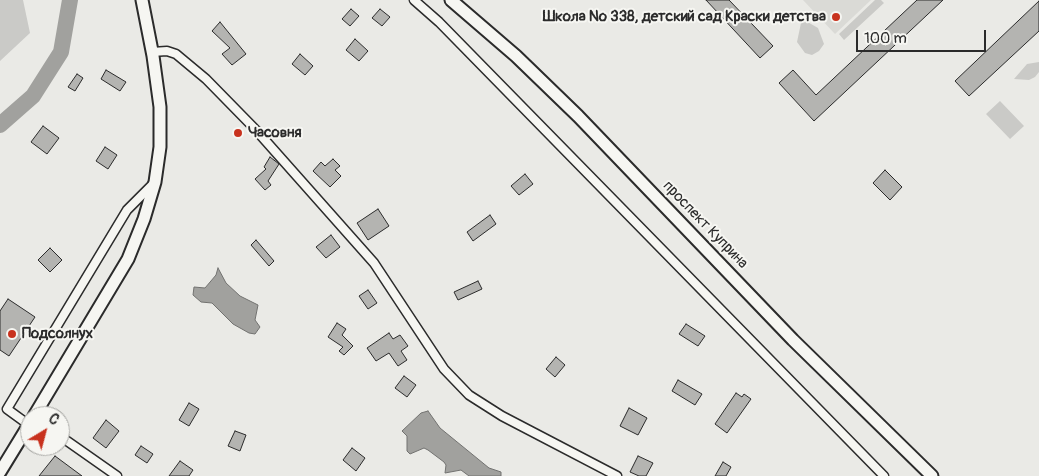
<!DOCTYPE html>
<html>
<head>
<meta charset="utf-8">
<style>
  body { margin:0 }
  #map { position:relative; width:1039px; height:476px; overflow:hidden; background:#eaeae6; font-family:Pangolin,sans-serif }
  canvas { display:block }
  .north { position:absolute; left:20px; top:406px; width:50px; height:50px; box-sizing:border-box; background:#f6f6f2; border:1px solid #a5a5a2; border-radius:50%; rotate:37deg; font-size:14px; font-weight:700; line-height:20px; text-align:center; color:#2b2b2b }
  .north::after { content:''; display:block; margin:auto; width:18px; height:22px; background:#c8321e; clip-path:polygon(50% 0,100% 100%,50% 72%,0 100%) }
  .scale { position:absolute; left:856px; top:30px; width:130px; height:22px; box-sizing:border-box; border:2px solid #2b2b2b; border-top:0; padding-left:6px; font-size:15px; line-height:18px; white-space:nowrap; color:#2b2b2b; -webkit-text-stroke:4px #f6f6f2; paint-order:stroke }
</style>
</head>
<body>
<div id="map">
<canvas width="1039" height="476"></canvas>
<div class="north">С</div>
<div class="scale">100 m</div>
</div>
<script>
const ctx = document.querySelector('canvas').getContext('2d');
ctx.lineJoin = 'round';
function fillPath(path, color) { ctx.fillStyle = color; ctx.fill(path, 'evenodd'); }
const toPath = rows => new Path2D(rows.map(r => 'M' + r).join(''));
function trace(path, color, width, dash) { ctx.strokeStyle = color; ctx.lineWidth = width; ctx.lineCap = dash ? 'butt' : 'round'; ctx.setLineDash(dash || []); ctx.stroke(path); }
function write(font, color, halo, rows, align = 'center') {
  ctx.font = font + ' Pangolin,sans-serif'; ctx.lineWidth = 4; ctx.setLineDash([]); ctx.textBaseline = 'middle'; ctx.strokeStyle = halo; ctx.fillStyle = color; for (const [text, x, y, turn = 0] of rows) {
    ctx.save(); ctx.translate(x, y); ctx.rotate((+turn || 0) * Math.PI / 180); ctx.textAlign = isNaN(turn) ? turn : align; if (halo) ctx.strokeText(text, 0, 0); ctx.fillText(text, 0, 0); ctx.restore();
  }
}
const built = toPath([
  [803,0,871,0,835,34]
]);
const green = toPath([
  [0,0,23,0,30,33,0,61],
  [875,0,881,0,884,3,844,40,839,34],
  [804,20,818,28,824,44,819,51,812,55,805,53,797,42,801,23],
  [1039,62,1039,72,1035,77,1029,80,1014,79,1027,64],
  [1000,101,1024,126,1010,139,986,114]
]);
const water = toPath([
  [218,268,226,283,240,296,258,305,255,320,260,327,255,334,249,333,233,324,212,303,201,302,193,295,194,287,205,288,216,275,218,268],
  [428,411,440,428,489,468,501,472,501,476,469,476,461,470,445,473,446,465,444,462,428,450,424,448,410,454,407,451,407,436,402,431,421,413,428,411]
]);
const river = toPath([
  [0,125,33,96,61,52,70,0]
]);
const building = toPath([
  [706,0,729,0,773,46,760,58,706,0],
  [917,0,943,0,814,121,779,83,793,70,816,95,917,0],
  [1039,1,1039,31,969,96,955,81,1039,1],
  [351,9,359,16,350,26,342,19,351,9],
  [380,9,390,17,382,26,372,18,380,9],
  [220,22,246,54,232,65,222,54,230,48,212,31,220,22],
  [355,39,368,51,359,61,346,50,355,39],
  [300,54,313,66,305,75,292,64,300,54],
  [106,70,126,82,120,91,101,79,106,70],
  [77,74,83,78,75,91,68,87,77,74],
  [43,126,59,138,47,154,31,142,43,126],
  [105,147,117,155,108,169,96,161,105,147],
  [270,157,279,164,268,181,271,185,265,190,255,179,266,169,264,167,270,157],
  [333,159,340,166,335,170,341,176,330,187,313,171,321,162,325,166,333,159],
  [885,170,902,187,890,200,873,183,885,170],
  [525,174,533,184,519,195,511,186,525,174],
  [378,209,389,226,368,240,357,223,378,209],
  [490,215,496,224,473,241,467,232,490,215],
  [331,235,340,247,326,258,316,247,331,235],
  [256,240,274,261,269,266,251,245,256,240],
  [50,248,62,260,50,272,38,260,50,248],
  [478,281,482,289,458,300,454,292,478,281],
  [368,290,377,303,368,309,359,296,368,290],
  [8,299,35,317,9,356,0,350,0,311,8,299],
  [337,323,346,329,342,335,353,346,344,355,339,351,343,347,328,337,337,323],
  [686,324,705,336,698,346,679,334,686,324],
  [389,333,393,339,400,335,408,346,401,351,407,360,398,366,389,353,376,361,367,348,389,333],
  [556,357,565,365,555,377,546,369,556,357],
  [404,376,416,385,407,397,395,388,404,376],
  [678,380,702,394,695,405,672,391,678,380],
  [736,393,742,397,744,394,751,399,727,433,715,424,736,393],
  [189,403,199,409,189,426,179,420,189,403],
  [629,408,647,418,638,435,620,426,629,408],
  [106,420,119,431,106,448,93,438,106,420],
  [235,431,246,435,240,451,228,446,235,431],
  [141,446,153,454,147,463,135,455,141,446],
  [352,448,365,458,356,471,343,460,352,448],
  [55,456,82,476,39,476,55,456],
  [638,456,653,463,646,476,639,476,630,472,638,456],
  [180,461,193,470,189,476,169,476,180,461],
  [723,462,731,467,726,476,715,476,723,462]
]);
const street = toPath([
  [414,0,439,22,884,476],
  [152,52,167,51,176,54,206,79,256,130,374,263,444,369,469,395,502,416,617,476],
  [29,425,7,409,127,210,154,183],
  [60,436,117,476]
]);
const secondary = toPath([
  [451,0,516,56,578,116,793,340,932,476],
  [34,416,128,259,144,219,155,182,160,147,160,107,153,56,142,0],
  [0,472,30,423]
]);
const markers = [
  [836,17,5,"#c8321e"],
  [238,133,5,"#c8321e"],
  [12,334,5,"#c8321e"]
];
const poiNames = [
  ["Школа № 338, детский сад Краски детства",826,17,"right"],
  ["Часовня",248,133],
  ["Подсолнух",22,334]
];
const streetNames = [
  ["проспект Куприна",705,225,46]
];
fillPath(built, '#dadad6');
fillPath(green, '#cacac7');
fillPath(water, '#a1a19e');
trace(water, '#727270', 1);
trace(river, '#a1a19e', 16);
fillPath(building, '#b4b4b1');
trace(building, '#2b2b2b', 1);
trace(street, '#2b2b2b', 11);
trace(secondary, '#2b2b2b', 15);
trace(street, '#f6f6f2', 8);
trace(secondary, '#f6f6f2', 11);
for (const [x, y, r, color] of markers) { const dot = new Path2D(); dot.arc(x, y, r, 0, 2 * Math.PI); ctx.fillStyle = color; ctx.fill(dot); trace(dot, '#f6f6f2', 2); }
write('bold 15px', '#2b2b2b', '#f6f6f2', poiNames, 'left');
write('15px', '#2b2b2b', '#f6f6f2', streetNames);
</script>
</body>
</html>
